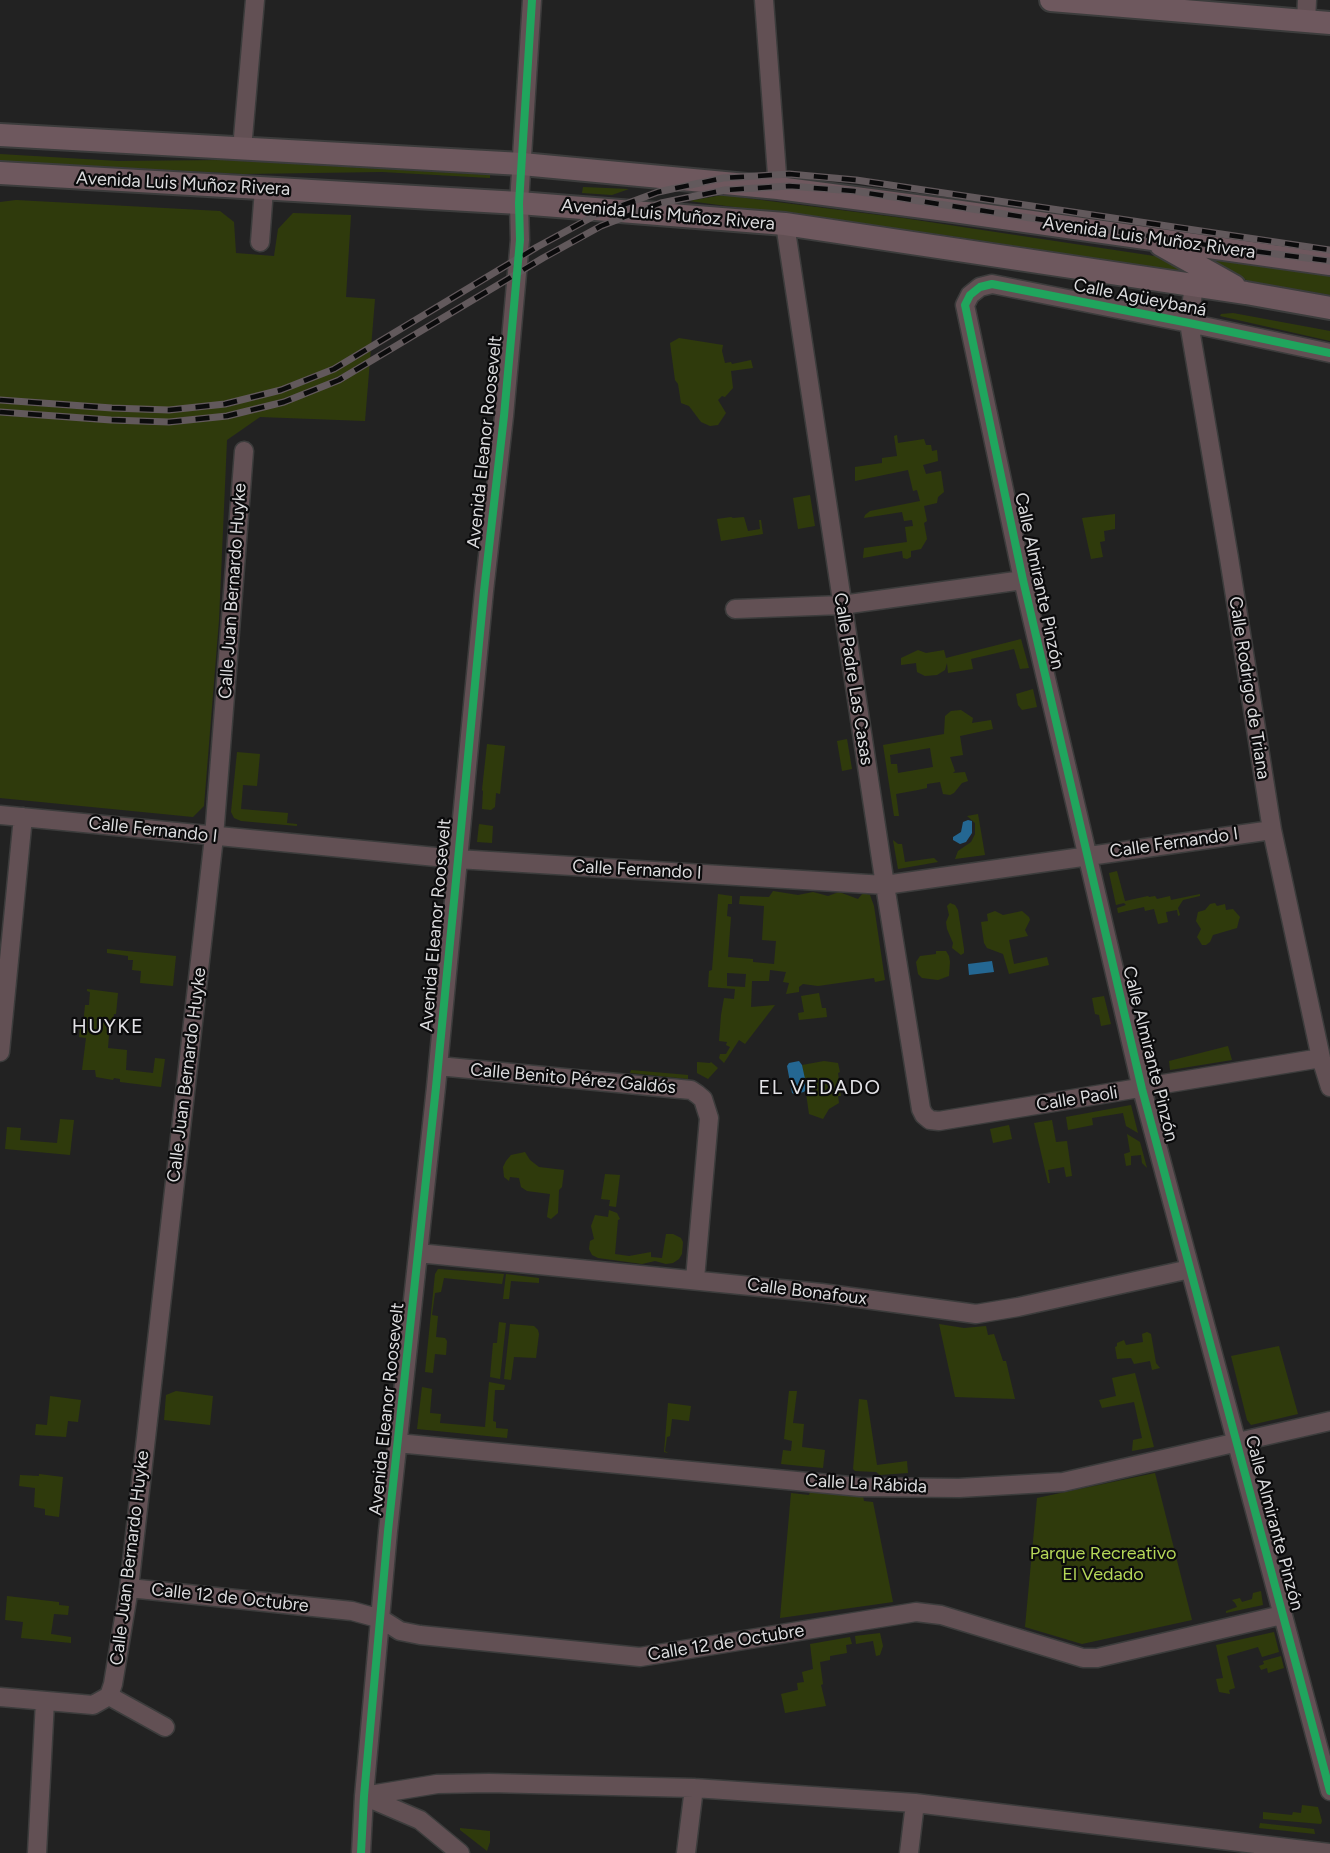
<!DOCTYPE html>
<html>
<head>
<meta charset="utf-8">
<style>
  body { margin:0 }
  canvas { display:block; background:#222 }
</style>
</head>
<body>
<canvas width="1330" height="1853"></canvas>
<script>
const ctx = document.querySelector('canvas').getContext('2d');
ctx.lineJoin = 'round';
function fillPath(path, color) { ctx.fillStyle = color; ctx.fill(path, 'evenodd'); }
const toPath = rows => new Path2D(rows.map(r => 'M' + r).join(''));
function trace(path, color, width, dash) { ctx.strokeStyle = color; ctx.lineWidth = width; ctx.lineCap = dash ? 'butt' : 'round'; ctx.setLineDash(dash || []); ctx.stroke(path); }
function write(font, color, halo, rows, align = 'center') {
  ctx.font = font + ' Figtree,sans-serif'; ctx.lineWidth = 4.5; ctx.setLineDash([]); ctx.textBaseline = 'middle'; ctx.strokeStyle = halo; ctx.fillStyle = color; for (const [text, x, y, turn = 0] of rows) {
    ctx.save(); ctx.translate(x, y); ctx.rotate((+turn || 0) * Math.PI / 180); ctx.textAlign = isNaN(turn) ? turn : align; if (halo) ctx.strokeText(text, 0, 0); ctx.fillText(text, 0, 0); ctx.restore();
  }
}
const green = toPath([
  [0,154,118,161,224,160,490,175,490,178,382,172,243,174,0,161],
  [583,187,629,189,612,195,582,193],
  [722,195,903,218,1174,259,1190,273,944,235,689,201],
  [16,200,220,211,234,222,236,253,274,256,278,229,293,213,351,215,346,297,375,299,365,421,260,417,227,440,219,620,204,806,193,817,0,798,0,202],
  [1194,257,1330,275,1330,295,1249,281,1202,262],
  [1233,313,1330,331,1330,341,1220,316,1221,314],
  [679,338,723,345,722,351,725,363,731,362,732,364,751,360,753,368,731,371,733,388,725,397,722,396,718,400,726,413,718,425,710,426,701,422,689,406,681,403,678,384,675,380,670,343],
  [897,435,898,443,924,439,926,445,931,445,932,451,937,450,938,461,923,465,926,474,941,471,944,492,938,497,937,503,924,506,927,521,924,523,927,539,921,549,911,551,911,557,907,559,903,558,902,551,863,558,864,548,907,542,905,527,913,526,912,520,904,521,902,512,864,518,865,515,870,511,920,501,917,490,913,491,908,470,855,481,855,467,882,463,882,458,897,456,894,436],
  [810,495,815,526,798,529,793,498],
  [1115,514,1115,529,1104,531,1105,541,1100,542,1103,557,1091,559,1082,518],
  [731,517,733,518,744,517,748,531,760,529,759,520,761,520,763,534,721,541,717,519],
  [1021,639,1029,668,1020,669,1014,649,971,659,973,669,948,673,947,663,945,670,937,675,925,676,917,672,916,663,901,665,901,658,918,650,926,653,944,650,946,658],
  [1033,689,1037,707,1022,710,1018,705,1016,694],
  [961,710,973,718,972,723,991,720,993,729,960,736,963,755,950,757,955,771,953,773,965,772,968,781,962,783,954,793,950,795,943,794,940,782,927,784,927,788,918,790,896,794,899,816,894,816,883,745,944,734,945,716,951,711],
  [930,748,933,767,898,773,897,764,891,764,890,755],
  [847,739,852,769,842,771,837,741],
  [487,744,505,746,500,794,496,793,495,807,491,810,482,809,483,791,482,790],
  [237,752,260,754,257,786,243,785,241,809,288,813,287,823,297,824,297,826,241,821,234,818,231,812],
  [978,814,985,855,955,859,958,851,971,842,975,834,975,823,967,816],
  [479,824,493,826,492,843,477,842],
  [893,840,898,844,902,844,905,862,934,858,938,862,898,869],
  [1117,871,1125,901,1148,896,1149,897,1155,896,1157,899,1170,896,1171,900,1200,894,1200,896,1183,900,1178,908,1180,915,1178,916,1177,910,1166,912,1168,922,1158,924,1154,909,1145,911,1144,907,1118,913,1117,908,1126,905,1124,903,1116,905,1109,873],
  [773,891,798,895,813,892,828,896,839,892,858,899,863,893,870,895,874,906,885,980,875,982,874,978,818,986,803,984,799,987,799,992,786,994,789,983,783,982,786,972,770,970,769,981,752,981,751,1007,775,1005,745,1044,739,1040,724,1063,719,1058,720,1054,726,1054,730,1047,726,1045,727,1042,719,1041,721,1015,724,998,734,999,735,989,708,987,709,971,712,970,718,894,732,896,732,904,728,904,727,916,731,917,728,957,753,959,753,962,774,964,776,941,762,940,764,906,739,904,740,896,769,897],
  [727,973,746,974,745,987,727,986],
  [950,903,955,905,958,910,964,949,964,953,961,955,952,948,953,943,947,929,946,922,949,915,947,906],
  [1215,903,1217,906,1225,904,1226,910,1233,909,1240,917,1239,920,1237,928,1213,935,1210,942,1206,945,1202,945,1197,937,1201,929,1196,921,1198,912,1205,910,1210,904],
  [995,911,1003,915,1022,911,1029,917,1030,920,1025,930,1028,936,1009,940,1014,964,1047,957,1049,965,1009,974,1003,954,987,948,984,943,981,922,988,921,987,914],
  [107,949,176,956,173,986,140,983,141,971,132,970,133,960,128,960,128,956,107,953],
  [936,951,946,951,949,956,950,962,949,976,938,980,922,978,918,974,916,962,920,956,936,954],
  [87,989,118,993,116,1014,114,1014,113,1021,110,1021,108,1048,127,1050,126,1070,153,1073,155,1058,165,1059,161,1087,120,1082,120,1079,114,1078,113,1080,96,1077,95,1070,82,1070,86,1038,79,1037,80,1026,83,1026,85,1005,89,1005,90,992,87,991],
  [819,993,822,1008,826,1008,827,1017,799,1020,798,1013,804,1012,801,996],
  [1104,996,1111,1024,1101,1026,1099,1015,1095,1014,1092,998],
  [1228,1046,1232,1060,1170,1070,1169,1061],
  [824,1061,838,1063,840,1072,838,1073,841,1096,838,1096,839,1103,829,1109,823,1119,809,1114,802,1065],
  [697,1062,710,1063,711,1062,718,1068,708,1079,697,1073],
  [631,1070,688,1075,688,1079,630,1073],
  [1131,1105,1138,1133,1126,1126,1123,1113,1092,1118,1093,1125,1068,1130,1066,1117],
  [60,1119,74,1120,70,1155,5,1149,7,1127,21,1128,20,1140,57,1143],
  [1052,1120,1056,1142,1067,1141,1072,1176,1066,1177,1064,1167,1048,1170,1050,1183,1048,1183,1034,1123],
  [1009,1125,1012,1139,993,1143,990,1129],
  [1127,1134,1140,1142,1147,1168,1142,1163,1141,1155,1131,1156,1131,1165,1126,1166,1124,1154,1130,1152],
  [525,1152,530,1160,539,1167,564,1170,562,1187,559,1190,558,1213,551,1219,547,1217,550,1194,527,1191,521,1187,519,1178,510,1177,509,1181,504,1177,503,1167,506,1161,511,1155],
  [605,1174,620,1175,616,1207,609,1206,610,1200,601,1199],
  [609,1210,617,1213,620,1219,618,1220,615,1254,629,1256,651,1252,651,1257,662,1258,666,1234,673,1234,681,1238,683,1242,682,1254,679,1259,673,1263,666,1264,655,1261,642,1264,598,1258,592,1255,589,1249,590,1241,594,1239,591,1226,595,1215,608,1217],
  [438,1269,504,1274,502,1284,444,1278,441,1292,435,1293,432,1315,438,1316,436,1337,445,1338,447,1341,446,1355,435,1354,433,1373,425,1372,435,1274],
  [506,1274,539,1278,539,1283,511,1281,509,1299,503,1299],
  [499,1322,506,1323,500,1379,490,1377,493,1343,497,1343],
  [510,1324,534,1326,538,1330,539,1334,536,1358,514,1357,511,1380,504,1379],
  [939,1324,964,1328,986,1326,988,1335,994,1334,1003,1361,1006,1361,1015,1399,955,1397],
  [1147,1332,1151,1334,1156,1363,1160,1368,1152,1370,1150,1361,1134,1364,1131,1358,1117,1359,1115,1347,1117,1346,1117,1343,1124,1340,1126,1345,1143,1342,1142,1334],
  [1279,1346,1298,1414,1251,1425,1247,1420,1231,1356],
  [1135,1373,1154,1447,1132,1451,1133,1440,1142,1438,1134,1402,1102,1408,1099,1400,1116,1396,1112,1378],
  [489,1382,505,1385,504,1390,495,1390,493,1421,496,1422,496,1428,508,1429,507,1438,417,1429,422,1387,432,1389,430,1413,441,1414,440,1423,485,1427],
  [176,1391,213,1396,210,1425,164,1420,166,1395],
  [789,1391,797,1391,793,1423,804,1424,802,1447,825,1450,823,1468,781,1464,783,1450,791,1451,792,1441,784,1439],
  [50,1396,81,1400,78,1422,68,1421,66,1437,35,1435,36,1424,47,1425],
  [859,1399,867,1400,877,1465,907,1461,908,1473,880,1475,876,1472,855,1471,853,1469],
  [668,1403,691,1406,689,1421,672,1419,670,1436,667,1437,665,1451,668,1453,664,1452],
  [1155,1473,1192,1620,1082,1644,1025,1627,1037,1498],
  [39,1474,63,1477,59,1517,45,1515,45,1509,34,1507,35,1488,19,1486,20,1475,39,1476],
  [811,1489,863,1496,864,1501,873,1502,893,1602,780,1618,791,1493,809,1495],
  [1261,1591,1263,1605,1226,1613,1226,1611,1237,1607,1235,1603,1232,1600,1240,1598,1242,1602,1252,1599,1253,1593],
  [7,1596,59,1602,59,1605,69,1606,68,1615,54,1614,51,1634,71,1637,71,1643,21,1638,23,1622,5,1620],
  [1274,1632,1279,1652,1262,1657,1258,1647,1227,1656,1235,1688,1229,1690,1230,1694,1219,1692,1216,1679,1223,1678,1216,1645],
  [880,1633,883,1646,880,1655,876,1656,873,1641,856,1644,855,1636],
  [850,1637,852,1644,846,1645,847,1653,830,1656,830,1660,820,1662,823,1684,821,1685,826,1706,785,1713,781,1694,798,1690,797,1683,804,1682,802,1672,813,1669,810,1644],
  [1281,1656,1284,1668,1268,1673,1267,1668,1261,1670,1259,1666,1264,1664,1263,1661],
  [1302,1805,1318,1807,1322,1821,1321,1824,1263,1819,1263,1812,1292,1815,1293,1812,1301,1813],
  [1260,1823,1314,1829,1315,1834,1259,1828],
  [460,1828,490,1831,490,1842,487,1851,460,1830]
]);
const water = toPath([
  [968,820,972,821,972,833,966,842,960,844,953,840,953,837,961,832,963,822],
  [992,961,994,972,969,975,968,964],
  [799,1061,802,1065,807,1088,804,1092,794,1094,792,1093,787,1066,789,1063]
]);
const minor = toPath([
  [764,0,778,188],
  [1306,21,1307,0],
  [242,149,255,0],
  [785,224,885,885,921,1109,924,1115,930,1120,939,1121,1321,1058],
  [260,242,264,189],
  [1194,285,1189,323,1229,558,1272,830,1321,1058,1330,1087],
  [1330,353,1189,323,992,284,980,287,970,295,965,305,1023,580,1142,1089,1330,1791],
  [735,609,842,605,1023,580],
  [0,815,457,859,885,885,1272,830],
  [0,1052,23,817],
  [438,1066,691,1090,697,1094,703,1099,709,1118,695,1279],
  [418,1253,821,1293,976,1314,1018,1307,1190,1269],
  [397,1443,860,1487,959,1488,1063,1482,1330,1421],
  [129,1588,352,1611,381,1619,400,1631,420,1635,640,1657,916,1612,941,1615,1083,1658,1097,1658,1282,1615],
  [109,1696,113,1684,129,1588,214,837,244,451],
  [109,1696,165,1727],
  [0,1697,93,1705,109,1696],
  [364,1796,437,1784,489,1783,694,1788,915,1803,1330,1853],
  [364,1796,420,1820,460,1853],
  [37,1853,45,1701],
  [361,1853,364,1796,388,1531,436,1087,484,591,504,416,520,240,519,203,532,0],
  [686,1853,694,1788],
  [909,1853,915,1803]
]);
const major = toPath([
  [1051,0,1330,23],
  [0,135,522,164,778,188,954,211,1330,264],
  [0,173,519,203,785,224,1246,293,1330,308],
  [1161,245,1234,286]
]);
const rail = toPath([
  [0,400,112,408,169,410,225,404,281,390,334,369,537,247,596,215,658,192,723,178,789,174,856,180,1330,250],
  [0,412,111,420,169,422,227,416,284,402,339,380,543,258,601,226,661,203,725,190,789,186,854,191,1214,246,1330,261]
]);
const cycleway = toPath([
  [1330,353,1189,323,992,284,980,287,970,295,965,305,1023,580,1142,1089,1330,1791],
  [361,1853,364,1796,388,1531,436,1087,484,591,504,416,520,240,519,203,532,0]
]);
const streetNames = [
  ["Avenida Luis Muñoz Rivera",183,184,3],
  ["Avenida Luis Muñoz Rivera",668,215,5],
  ["Avenida Luis Muñoz Rivera",1149,238,8],
  ["Calle Agüeybaná",1140,298,11],
  ["Avenida Eleanor Roosevelt",485,442,-84],
  ["Calle Almirante Pinzón",1039,581,78],
  ["Calle Juan Bernardo Huyke",233,591,-86],
  ["Calle Padre Las Casas",853,679,81],
  ["Calle Rodrigo de Triana",1249,688,81],
  ["Calle Fernando I",153,830,6],
  ["Calle Fernando I",1174,843,-8],
  ["Calle Fernando I",637,870,3],
  ["Avenida Eleanor Roosevelt",436,925,-85],
  ["Calle Almirante Pinzón",1150,1054,76],
  ["Calle Juan Bernardo Huyke",187,1075,-83],
  ["Calle Benito Pérez Galdós",573,1079,5],
  ["Calle Paoli",1077,1099,-9],
  ["Calle Bonafoux",807,1292,7],
  ["Avenida Eleanor Roosevelt",387,1409,-84],
  ["Calle La Rábida",866,1484,3],
  ["Calle Almirante Pinzón",1274,1523,75],
  ["Calle Juan Bernardo Huyke",130,1558,-83],
  ["Calle 12 de Octubre",230,1598,6],
  ["Calle 12 de Octubre",726,1643,-9]
];
const parkNames = [
  ["Parque Recreativo",1103,1554],
  ["El Vedado",1103,1575]
];
const neighbourhoodNames = [
  ["HUYKE",108,1027],
  ["EL VEDADO",820,1088]
];
fillPath(green, '#2f3a0c');
fillPath(water, '#246792');
trace(minor, '#3c3c3c', 21);
trace(major, '#3c3c3c', 26);
trace(minor, '#625054', 18);
trace(major, '#6e585e', 22);
trace(rail, '#62595c', 7);
trace(rail, '#0b0b0c', 4.5, [14]);
trace(cycleway, '#20a55d', 8);
write('18px', '#dbdbdd', '#0b0b0c', streetNames);
write('18px', '#b5d758', '#0b0b0c', parkNames);
ctx.letterSpacing = '1.5px';
write('20px', '#e3e2e6', '#0b0b0c', neighbourhoodNames);
ctx.letterSpacing = '0px';
</script>
</body>
</html>
